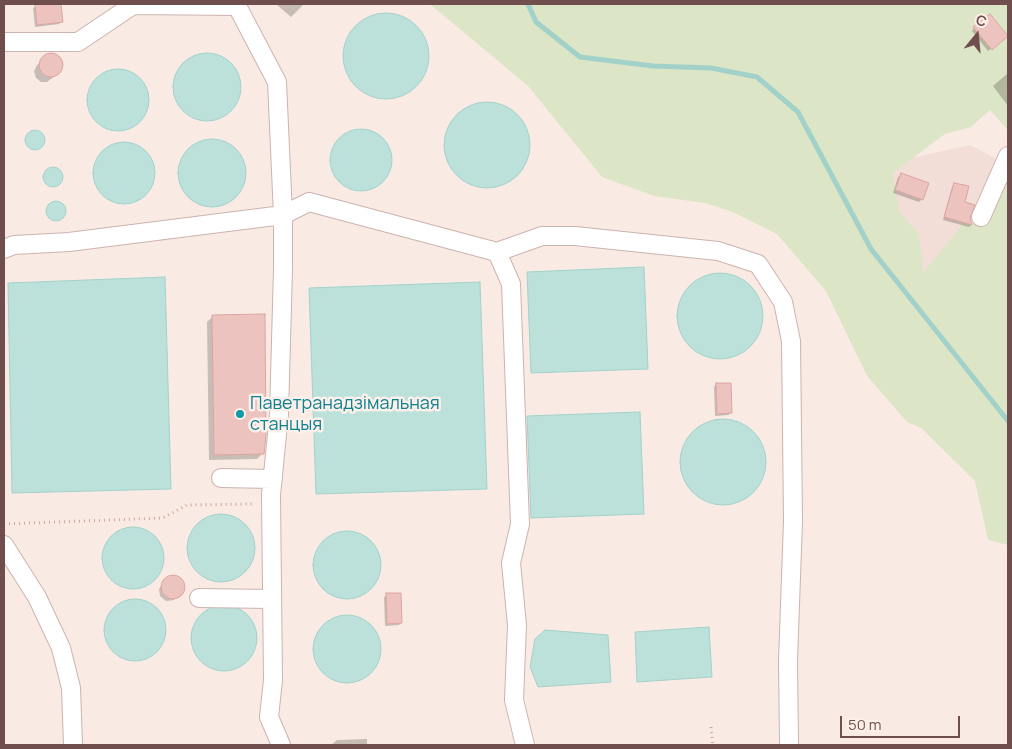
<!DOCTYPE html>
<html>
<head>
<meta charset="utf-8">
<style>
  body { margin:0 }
  #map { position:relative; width:1012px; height:749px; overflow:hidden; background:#f9ebe4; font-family:Manrope,sans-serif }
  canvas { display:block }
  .frame { position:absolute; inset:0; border:5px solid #6f4e4d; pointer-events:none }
  .north { position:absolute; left:952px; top:10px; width:50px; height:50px; -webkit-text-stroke:4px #fdefea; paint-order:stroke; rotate:17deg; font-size:14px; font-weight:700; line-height:20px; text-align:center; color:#6f4e4d }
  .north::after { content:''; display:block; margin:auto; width:18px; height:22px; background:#6f4e4d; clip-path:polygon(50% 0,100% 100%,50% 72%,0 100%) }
  .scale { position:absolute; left:840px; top:716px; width:120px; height:22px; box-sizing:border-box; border:2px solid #6f4e4d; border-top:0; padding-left:6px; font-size:15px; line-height:18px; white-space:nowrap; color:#6f4e4d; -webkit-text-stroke:4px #fdefea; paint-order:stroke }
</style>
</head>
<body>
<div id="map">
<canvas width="1012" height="749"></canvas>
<div class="frame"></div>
<div class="north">С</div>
<div class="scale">50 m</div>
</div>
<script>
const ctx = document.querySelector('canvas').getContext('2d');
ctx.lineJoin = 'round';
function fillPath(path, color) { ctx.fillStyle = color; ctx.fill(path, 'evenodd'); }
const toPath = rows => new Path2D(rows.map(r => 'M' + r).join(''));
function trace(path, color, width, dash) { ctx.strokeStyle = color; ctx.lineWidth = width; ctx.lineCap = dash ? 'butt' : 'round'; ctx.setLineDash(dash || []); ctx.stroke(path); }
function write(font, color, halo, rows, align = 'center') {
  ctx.font = font + ' Manrope,sans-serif'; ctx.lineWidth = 5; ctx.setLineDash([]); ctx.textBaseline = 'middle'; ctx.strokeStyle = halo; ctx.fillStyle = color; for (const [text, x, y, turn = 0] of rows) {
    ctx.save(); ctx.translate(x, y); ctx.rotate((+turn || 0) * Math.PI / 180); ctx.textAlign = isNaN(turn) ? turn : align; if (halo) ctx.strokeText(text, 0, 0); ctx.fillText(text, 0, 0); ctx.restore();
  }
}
const residential = toPath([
  [970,145,1008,165,1008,375,914,273,884,164]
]);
const green = toPath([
  [430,4,1008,4,1008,130,990,110,971,127,945,134,893,173,899,211,919,234,923,273,1008,169,1008,545,988,540,975,481,921,428,907,422,867,376,826,291,777,234,733,212,705,203,654,196,602,177,528,86]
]);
const water = toPath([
  '343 56a43 43 0 1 1 86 0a43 43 0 1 1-86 0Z',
  '173 87a34 34 0 1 1 68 0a34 34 0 1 1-68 0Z',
  '87 100a31 31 0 1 1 62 0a31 31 0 1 1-62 0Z',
  '444 145a43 43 0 1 1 86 0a43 43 0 1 1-86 0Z',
  '330 160a31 31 0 1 1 62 0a31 31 0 1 1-62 0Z',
  '25 140a10 10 0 1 1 20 0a10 10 0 1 1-20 0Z',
  '178 173a34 34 0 1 1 68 0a34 34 0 1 1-68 0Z',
  '93 173a31 31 0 1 1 62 0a31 31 0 1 1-62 0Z',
  '43 177a10 10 0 1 1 20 0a10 10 0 1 1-20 0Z',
  '46 211a10 10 0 1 1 20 0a10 10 0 1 1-20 0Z',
  [644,267,648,369,531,373,527,272,644,267],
  '677 316a43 43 0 1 1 86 0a43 43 0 1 1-86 0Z',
  [165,277,171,489,12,493,8,283,165,277],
  [480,282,487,489,316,494,309,288,480,282],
  [640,412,644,514,531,518,527,416,640,412],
  '680 462a43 43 0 1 1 86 0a43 43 0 1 1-86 0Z',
  '187 548a34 34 0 1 1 68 0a34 34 0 1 1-68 0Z',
  '102 558a31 31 0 1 1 62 0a31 31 0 1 1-62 0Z',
  '313 565a34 34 0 1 1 68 0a34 34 0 1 1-68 0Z',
  '104 630a31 31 0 1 1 62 0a31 31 0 1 1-62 0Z',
  '191 638a33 33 0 1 1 66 0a33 33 0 1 1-66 0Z',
  '313 649a34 34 0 1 1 68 0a34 34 0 1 1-68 0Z',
  [709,627,712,677,637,682,635,632,709,627],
  [545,630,608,635,611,682,538,687,530,667,535,639,545,630]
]);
const shadow = toPath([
  [60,4,62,21,59,24,35,27,33,8,36,6],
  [276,4,304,4,291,17],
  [974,28,1004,39,988,51,972,31],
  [49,55,59,59,62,65,60,72,47,82,41,82,36,78,34,71,37,65],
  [1008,73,1008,106,993,86],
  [901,175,922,199,919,202,893,193,898,177],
  [954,184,969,218,971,225,969,227,943,220,952,187],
  [213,316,263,453,257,459,209,460,207,322],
  [716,384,731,413,728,415,715,416,714,387],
  [175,577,181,581,183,590,174,600,166,601,160,596,159,589,166,579],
  [387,595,401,623,399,625,385,626,384,597],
  [367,739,367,745,331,745,337,740]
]);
const stream = toPath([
  [528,4,536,22,580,57,653,66,711,68,757,77,798,112,871,249,1008,421]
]);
const building = toPath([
  [43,4,61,4,63,22,37,25,35,5,43,4],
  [990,14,1008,36,992,50,973,27,990,14],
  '39 65a12 12 0 1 1 24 0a12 12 0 1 1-24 0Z',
  [901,173,929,183,923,200,895,190,901,173],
  [954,183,969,186,965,202,975,205,970,218,972,225,944,217,954,183],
  [265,314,266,434,264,454,214,455,212,315,265,314],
  [716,383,731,383,732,413,717,414,716,383],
  '161 587a12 12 0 1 1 24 0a12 12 0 1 1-24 0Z',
  [386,593,401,593,402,623,387,624,386,593]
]);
const path = toPath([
  [4,524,163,518,187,505,255,504],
  [711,727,713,745]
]);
const minor = toPath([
  [236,4,277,82,283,215,283,269,279,414,271,495,273,680,269,717,281,745],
  [4,42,78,42,133,5,237,6],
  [981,217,1008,156],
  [4,249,14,245,69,242,283,215,309,202,497,252,542,236,575,236,718,251,758,264,783,302,791,341,793,521,788,661,789,745],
  [497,252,511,284,520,524,511,563,517,625,514,700,525,745],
  [221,478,273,479],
  [4,545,37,597,61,648,71,688,73,745],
  [199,598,272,599]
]);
const markers = [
  [240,414,5,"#0f9aa8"]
];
const cultureNames = [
  ["Паветранадзімальная",250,404],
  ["станцыя",250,425]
];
fillPath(residential, '#f2ddd7');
fillPath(green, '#dce5c5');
fillPath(water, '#bbe1da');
trace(water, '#a2d1ca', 1);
fillPath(shadow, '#0003');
trace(stream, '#a2d1ca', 5);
fillPath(building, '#ecc3bf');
trace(building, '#dda5a1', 1);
trace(minor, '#ccb3af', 20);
trace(path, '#d0a6a2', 3, [1, 4]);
trace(minor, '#fff', 18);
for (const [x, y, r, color] of markers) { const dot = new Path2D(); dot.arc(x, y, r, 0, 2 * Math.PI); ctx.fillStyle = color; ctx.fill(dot); trace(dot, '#fdefea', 2); }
write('18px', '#0d838f', '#fdefea', cultureNames, 'left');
</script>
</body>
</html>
